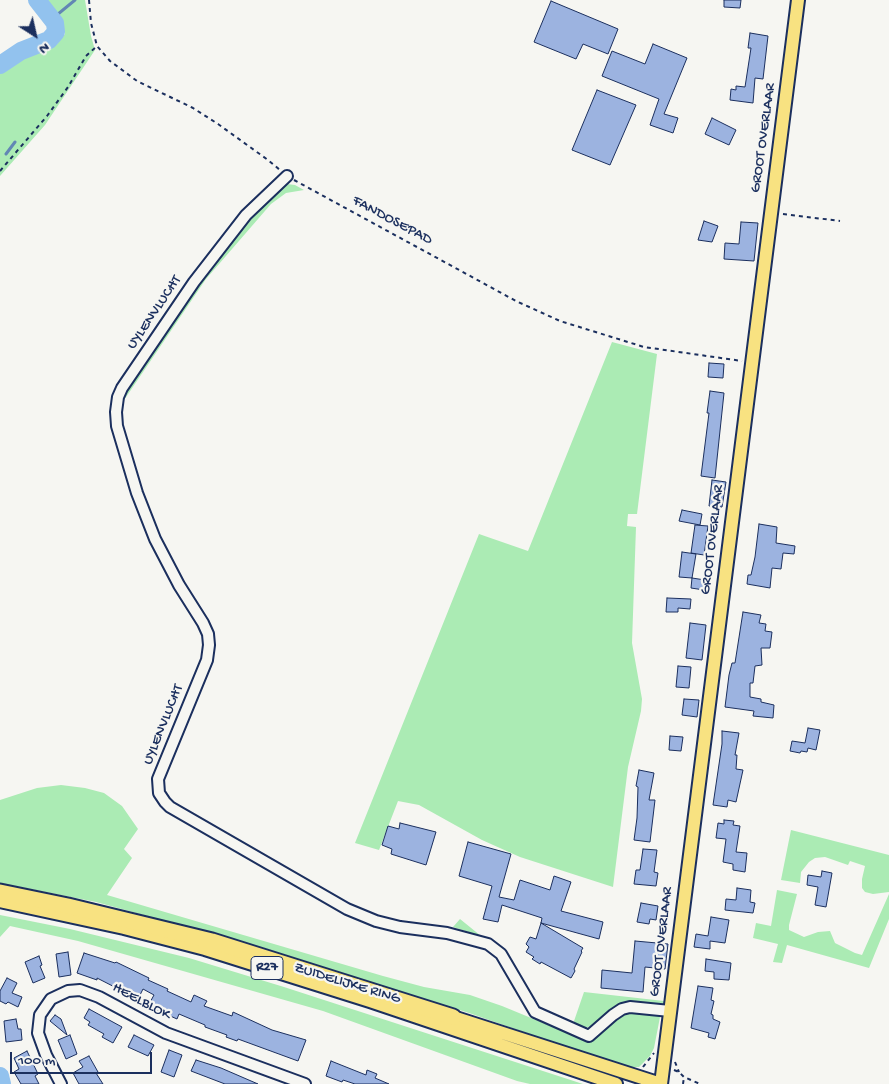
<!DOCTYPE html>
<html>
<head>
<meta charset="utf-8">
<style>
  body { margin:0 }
  #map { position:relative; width:889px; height:1084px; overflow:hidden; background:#f6f6f2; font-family:"Gochi Hand",sans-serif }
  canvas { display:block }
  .north { position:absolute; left:10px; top:10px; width:50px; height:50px; -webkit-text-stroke:4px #f6f6f2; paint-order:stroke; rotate:145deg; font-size:14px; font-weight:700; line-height:20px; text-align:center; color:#1b2f5e }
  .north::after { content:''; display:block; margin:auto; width:18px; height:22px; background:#1b2f5e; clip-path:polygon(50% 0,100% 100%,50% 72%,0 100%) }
  .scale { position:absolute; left:10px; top:1052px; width:142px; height:22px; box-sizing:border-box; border:2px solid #1b2f5e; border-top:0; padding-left:6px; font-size:15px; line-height:18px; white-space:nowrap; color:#1b2f5e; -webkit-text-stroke:4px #f6f6f2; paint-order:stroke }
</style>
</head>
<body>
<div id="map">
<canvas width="889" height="1084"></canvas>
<div class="north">N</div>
<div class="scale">100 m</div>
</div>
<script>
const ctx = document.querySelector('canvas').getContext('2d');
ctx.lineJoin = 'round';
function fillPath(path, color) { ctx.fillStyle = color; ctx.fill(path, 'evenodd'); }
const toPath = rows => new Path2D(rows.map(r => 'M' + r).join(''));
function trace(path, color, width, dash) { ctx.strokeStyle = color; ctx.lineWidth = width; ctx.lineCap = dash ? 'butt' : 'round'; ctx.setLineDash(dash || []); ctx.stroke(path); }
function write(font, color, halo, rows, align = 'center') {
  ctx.font = font + ' "Gochi Hand",sans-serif'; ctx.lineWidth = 4.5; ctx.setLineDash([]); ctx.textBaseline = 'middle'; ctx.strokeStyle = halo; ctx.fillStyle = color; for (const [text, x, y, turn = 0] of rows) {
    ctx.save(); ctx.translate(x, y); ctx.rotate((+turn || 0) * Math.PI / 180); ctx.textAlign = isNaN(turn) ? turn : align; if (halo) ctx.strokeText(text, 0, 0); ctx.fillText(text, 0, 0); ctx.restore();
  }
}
const green = toPath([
  [44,0,85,0,91,36,95,50,45,125,0,176,0,70,16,61,57,44,65,34,62,24],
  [287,184,295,185,304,190,286,193,271,204,206,279,120,406,121,394,192,289,248,216,280,186],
  [612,342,657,354,637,514,628,514,627,526,636,527,632,643,642,699,641,711,628,767,613,887,520,857,482,840,419,805,398,801,379,850,355,843,479,534,528,551],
  [61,785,85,788,104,793,122,806,138,829,124,849,132,858,107,895,383,976,424,987,470,995,502,1006,587,1041,625,1012,633,1011,657,1014,660,1017,654,1048,650,1056,639,1067,634,1067,633,1070,469,1013,264,948,96,902,0,883,0,800,37,788],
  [791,830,889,855,889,892,873,894,865,892,862,888,862,879,865,866,850,861,848,865,825,857,815,858,809,862,801,872,800,883,781,880],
  [777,890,797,894,789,925,789,930,804,937,818,932,830,931,835,943,855,953,862,955,889,894,889,919,869,968,787,945,782,963,773,962,778,944,753,938,756,923,771,926],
  [0,915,70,929,189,958,284,987,583,1084,530,1084,517,1081,323,1011,78,941,10,926,0,937],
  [460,919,481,936,453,927],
  [584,992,664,1001,664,1004,662,1007,627,1004,594,1026,581,1028,573,1024]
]);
const stream = toPath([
  [52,19,75,0],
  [6,154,15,142]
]);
const river = toPath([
  [0,65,21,51,49,40,56,32,55,23,37,0],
  [0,1076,2,1084]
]);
const building = toPath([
  [724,0,741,0,740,8,724,7,724,0],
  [551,1,618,29,608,54,583,44,576,59,534,42,551,1],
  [750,33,768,36,763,79,755,78,753,103,730,100,731,89,736,90,736,86,745,87,751,48,748,48,750,33],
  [653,44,687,58,664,114,678,118,673,133,650,125,659,99,602,76,612,51,645,64,653,44],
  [597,90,636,105,610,165,572,150,597,90],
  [712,118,736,130,729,145,705,134,712,118],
  [704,221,718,226,712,242,698,240,704,221],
  [741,222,758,223,754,261,724,259,725,243,739,244,741,222],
  [709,363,724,364,723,378,708,377,709,363],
  [710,391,724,393,715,478,701,476,709,413,707,413,710,391],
  [712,480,726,482,722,507,709,506,712,480],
  [682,510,702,514,700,525,679,521,682,510],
  [759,524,777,527,776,543,795,546,794,554,783,553,781,569,772,568,770,588,747,584,748,575,751,575,755,557,759,524],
  [695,525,708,526,704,555,691,553,695,525],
  [682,552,696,554,692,578,679,577,682,552],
  [692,578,705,580,704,590,691,588,692,578],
  [667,598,691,599,690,609,678,608,678,612,666,612,667,598],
  [743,612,761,615,759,623,766,624,765,631,772,632,770,648,761,648,762,665,755,666,753,683,750,683,750,697,761,699,761,702,774,705,773,718,753,716,754,711,725,707,729,675,732,663,735,663,743,612],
  [690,623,706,625,702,660,686,658,690,623],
  [678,666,691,667,689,688,676,687,678,666],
  [684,699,699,700,697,717,682,715,684,699],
  [808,728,820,730,816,750,808,748,807,752,801,751,800,753,790,751,792,741,805,743,808,728],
  [722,731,739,733,735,755,737,755,736,769,743,770,736,802,728,800,727,807,713,805,722,744,722,731],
  [670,736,683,737,681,751,669,750,670,736],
  [639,770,654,773,649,800,655,800,650,842,634,840,637,818,638,787,636,786,639,770],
  [724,820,734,821,733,825,740,826,736,852,747,853,745,872,733,870,733,864,723,862,726,839,716,838,718,823,724,824,724,820],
  [400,823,436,832,426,865,391,854,392,849,382,845,388,826,399,829,400,823],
  [468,842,511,854,499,897,514,900,520,880,550,890,554,876,571,882,561,911,603,922,599,939,541,923,542,918,502,905,498,922,483,919,492,886,459,876,468,842],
  [643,849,657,850,654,872,658,873,656,886,634,884,636,870,640,870,643,849],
  [822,871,832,873,826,907,815,905,818,887,807,885,808,875,821,877,822,871],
  [737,888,751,890,750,902,755,903,753,913,725,910,726,899,736,900,737,888],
  [641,903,658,906,656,920,650,919,649,924,637,922,641,903],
  [711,917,729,920,725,943,710,941,710,949,694,947,696,934,708,936,711,917],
  [541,923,583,948,581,951,582,952,574,969,575,971,571,978,541,962,540,964,532,959,534,957,526,952,529,947,526,944,530,937,536,939,541,923],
  [635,941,668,944,665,969,645,967,643,992,601,988,602,970,632,973,635,941],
  [68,952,71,975,59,977,56,954,68,952],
  [84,953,115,963,116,962,149,978,148,980,168,989,167,991,191,1002,194,995,207,1001,204,1006,232,1016,233,1012,272,1030,306,1040,298,1061,238,1039,237,1041,226,1037,227,1035,205,1027,205,1025,179,1014,177,1019,148,1006,154,995,143,989,138,999,97,978,97,980,77,973,84,953],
  [39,956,42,965,40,966,45,978,33,983,25,962,39,956],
  [706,959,731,963,729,980,714,979,714,972,705,971,706,959],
  [7,978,17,983,12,993,22,997,18,1007,8,1002,6,1004,0,1001,0,991,7,978],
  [698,986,713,988,711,1000,714,1001,711,1014,713,1015,713,1019,720,1022,715,1039,708,1037,709,1033,691,1028,698,986],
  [89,1009,122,1027,113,1043,102,1037,104,1034,88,1025,90,1022,84,1018,89,1009],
  [55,1015,61,1019,67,1035,50,1021,55,1015],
  [16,1019,18,1029,21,1029,22,1040,6,1042,4,1021,16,1019],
  [70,1035,77,1054,66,1059,58,1040,70,1035],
  [134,1035,154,1045,148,1056,128,1047,134,1035],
  [169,1050,182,1055,174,1077,161,1072,169,1050],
  [27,1051,38,1074,35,1076,39,1084,21,1084,14,1072,19,1069,14,1058,27,1051],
  [89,1056,98,1072,96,1073,103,1084,79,1084,73,1073,83,1067,79,1061,89,1056],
  [196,1060,221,1068,258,1084,225,1084,191,1071,196,1060],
  [331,1061,366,1075,367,1070,377,1074,375,1078,389,1084,355,1084,343,1080,342,1082,326,1076,331,1061]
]);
const path = toPath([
  [89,0,91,23,97,46,110,61,137,81,193,108,218,124,268,160,280,170],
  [0,171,47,116,68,87,86,56,97,46],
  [294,180,516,301,560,321,644,347,742,361],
  [783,214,840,221],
  [675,1062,679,1072],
  [643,1067,654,1053],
  [674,1070,679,1072,684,1077,700,1084],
  [683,1084,684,1077]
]);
const minor = toPath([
  [287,176,246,215,194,282,122,388,118,397,116,412,117,426,137,493,155,539,179,585,203,623,208,634,209,645,207,660,158,779,159,793,165,802,170,807,347,909,376,921,400,927,447,933,488,944,501,954,535,1012,589,1036,613,1015,622,1009,630,1007,670,1011],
  [61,1084,46,1055,38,1033,40,1015,51,999,68,991,80,990,99,997,166,1033,305,1084]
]);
const major = toPath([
  [0,901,124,928,205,949,370,1001,616,1084],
  [453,1017,661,1084],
  [661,1084,798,0]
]);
const highway = toPath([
  [0,892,68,906,212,941,453,1017]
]);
const shields = [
  [267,968,32]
];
const shieldNames = [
  ["R27",267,968]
];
const streetNames = [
  ["GROOT OVERLAAR",764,138,-82],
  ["FANDOSEPAD",392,221,28],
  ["UYLENVLUCHT",155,313,-56],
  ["GROOT OVERLAAR",713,540,-83],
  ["UYLENVLUCHT",164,725,-68],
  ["GROOT OVERLAAR",662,942,-83],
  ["ZUIDELIJKE RING",347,984,17],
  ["HEELBLOK",141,1002,28]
];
fillPath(green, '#abebb4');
trace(stream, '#6287b4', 3);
trace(river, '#92c2ee', 18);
fillPath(building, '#9cb3e0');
trace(building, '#1b2f5e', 1);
trace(minor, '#1b2f5e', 14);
trace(major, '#1b2f5e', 16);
trace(highway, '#1b2f5e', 19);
trace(path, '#1b2f5e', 2, [4, 4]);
trace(minor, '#f6f6f2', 10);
trace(major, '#f8e281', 12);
trace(highway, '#f8e281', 15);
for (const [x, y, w] of shields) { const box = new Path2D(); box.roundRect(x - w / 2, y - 11.5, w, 23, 4); ctx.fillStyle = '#f6f6f2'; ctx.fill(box); trace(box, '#1b2f5e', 1); }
write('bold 14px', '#1b2f5e', null, shieldNames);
write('15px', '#1b2f5e', '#f6f6f2', streetNames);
</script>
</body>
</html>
